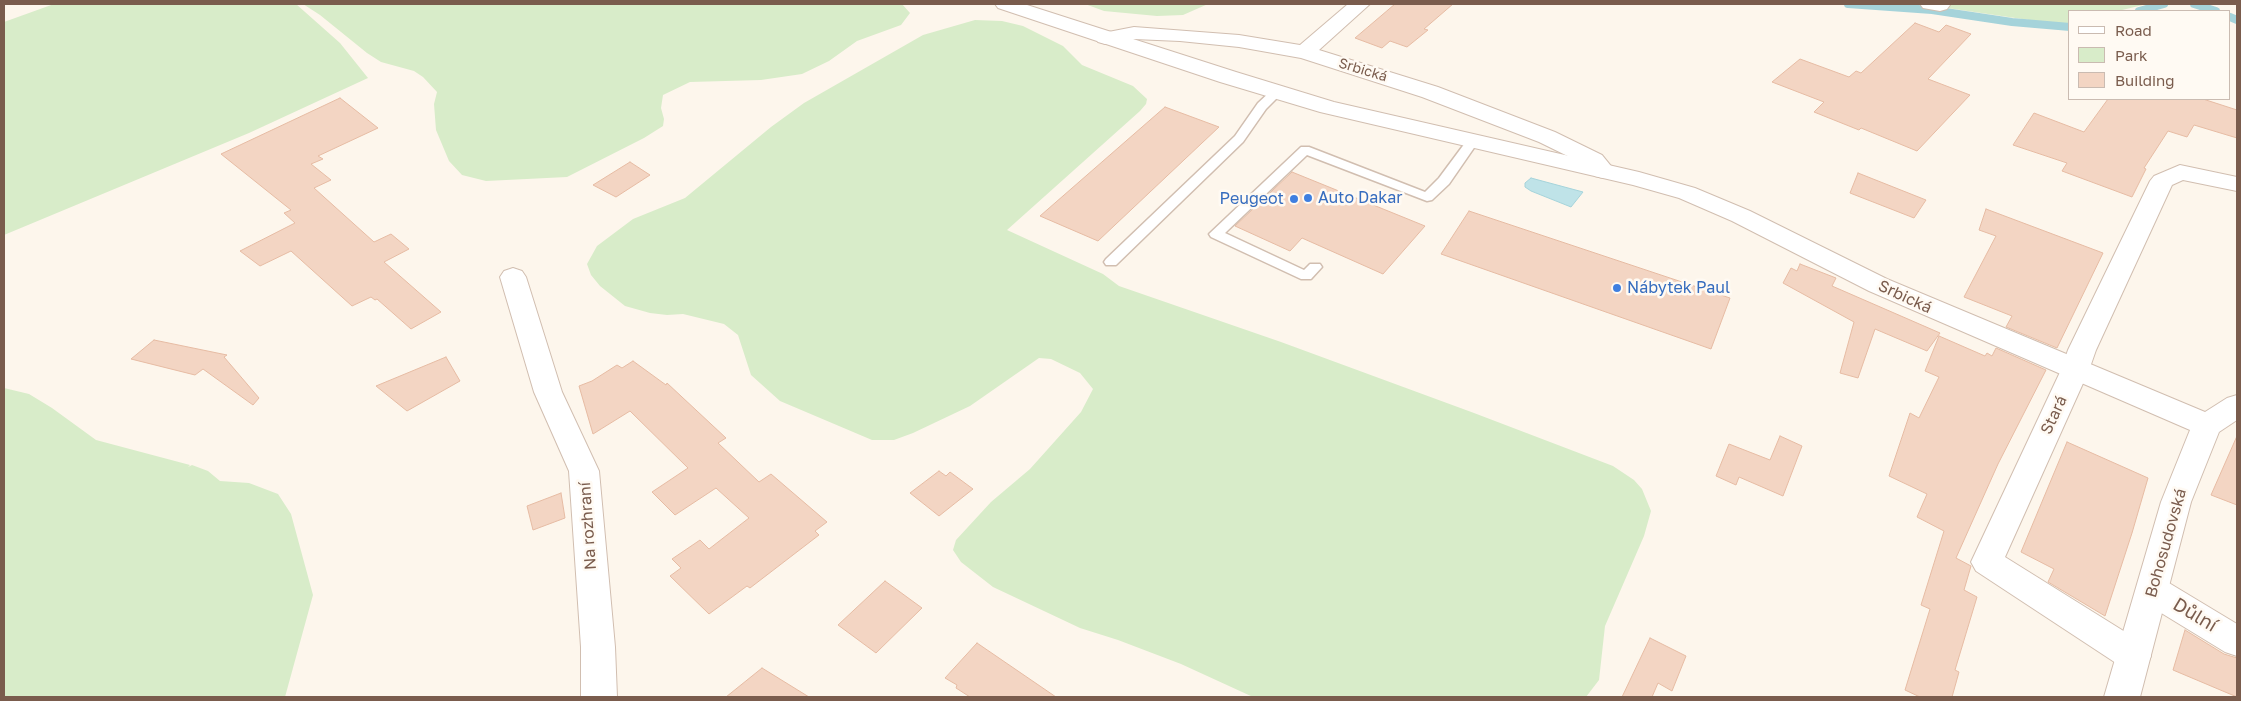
<!DOCTYPE html>
<html>
<head>
<meta charset="utf-8">
<style>
  body { margin:0 }
  #map { position:relative; width:2241px; height:701px; overflow:hidden; background:#fdf6ec; font-family:"Golos Text",sans-serif }
  canvas { display:block }
  .frame { position:absolute; inset:0; border:5px solid #7a5c4d; pointer-events:none }
  .legend { position:absolute; left:2068px; top:10px; width:162px; height:90px; box-sizing:border-box; background:#fffaf3; border:1px solid #cabbb1; margin:0; padding:6px 9px; list-style:none; font-size:15px; color:#7a5c4d }
  .legend li { display:flex; align-items:center; gap:10px; height:25px }
  .legend b { width:25px; border:1px solid #cabbb1 }
</style>
</head>
<body>
<div id="map">
<canvas width="2241" height="701"></canvas>
<div class="frame"></div>
<ul class="legend">
<li><b style="height:6px;background:#fff"></b>Road</li>
<li><b style="height:14px;background:#d8ecc9"></b>Park</li>
<li><b style="height:14px;background:#f3d5c3"></b>Building</li>
</ul>
</div>
<script>
const ctx = document.querySelector('canvas').getContext('2d');
ctx.lineJoin = 'round';
function fillPath(path, color) { ctx.fillStyle = color; ctx.fill(path, 'evenodd'); }
const toPath = rows => new Path2D(rows.map(r => 'M' + r).join(''));
function trace(path, color, width, dash) { ctx.strokeStyle = color; ctx.lineWidth = width; ctx.lineCap = dash ? 'butt' : 'round'; ctx.setLineDash(dash || []); ctx.stroke(path); }
function write(font, color, halo, rows, align = 'center') {
  ctx.font = font + ' "Golos Text",sans-serif'; ctx.lineWidth = 5; ctx.setLineDash([]); ctx.textBaseline = 'middle'; ctx.strokeStyle = halo; ctx.fillStyle = color; for (const [text, x, y, turn = 0] of rows) {
    ctx.save(); ctx.translate(x, y); ctx.rotate((+turn || 0) * Math.PI / 180); ctx.textAlign = isNaN(turn) ? turn : align; if (halo) ctx.strokeText(text, 0, 0); ctx.fillText(text, 0, 0); ctx.restore();
  }
}
const green = toPath([
  [54,4,296,4,340,43,368,78,249,133,4,235,4,22],
  [303,4,902,4,910,13,901,25,857,41,829,61,802,74,761,80,690,82,663,95,661,108,664,119,663,126,644,138,567,177,486,181,462,175,449,161,436,130,434,104,437,92,423,77,414,71,381,62,367,53,320,15],
  [1085,4,1208,4,1183,15,1157,16,1104,11],
  [1920,4,2147,4,2118,11,2070,11,2070,26],
  [975,20,1002,21,1023,26,1063,46,1082,65,1133,86,1147,99,1146,104,1140,111,1007,230,1103,274,1119,286,1281,342,1474,413,1613,466,1634,480,1642,489,1651,511,1644,536,1605,626,1599,680,1586,697,1253,697,1181,664,1118,640,1080,628,993,587,961,562,953,550,956,540,991,502,1030,469,1081,412,1093,389,1080,373,1051,359,1039,358,970,406,913,433,894,440,872,440,780,401,751,375,738,335,724,324,683,314,667,315,650,313,625,306,600,286,591,275,587,264,597,246,633,219,685,198,771,127,804,103,923,35],
  [4,388,29,394,52,408,96,440,190,465,188,467,192,465,208,471,220,481,249,483,278,494,291,514,313,595,285,697,4,697]
]);
const water = toPath([
  [1531,178,1583,192,1571,207,1531,191,1525,187,1525,183,1531,178]
]);
const stream = toPath([
  [1848,4,1932,10,2012,22,2070,27],
  [2194,4,2216,11],
  [2139,11,2164,4],
  [2230,17,2237,20]
]);
const building = toPath([
  [1395,4,1453,4,1424,29,1428,30,1407,47,1390,41,1382,48,1355,38,1395,4],
  [1915,23,1939,32,1946,25,1971,34,1928,79,1970,95,1917,151,1861,128,1859,130,1814,112,1824,102,1772,82,1800,59,1849,77,1856,71,1861,73,1915,23],
  [340,98,378,128,318,156,323,159,311,164,331,180,314,188,374,242,391,234,409,249,384,262,441,312,411,329,377,299,375,300,371,297,352,306,291,251,260,266,240,251,295,223,284,213,291,210,221,154,340,98],
  [2108,99,2203,99,2237,110,2237,138,2194,125,2187,137,2168,131,2144,168,2146,169,2132,197,2062,171,2067,163,2013,145,2034,113,2084,132,2108,99],
  [1165,107,1219,127,1098,241,1040,216,1165,107],
  [630,162,650,175,616,197,593,185,630,162],
  [1292,172,1425,226,1383,274,1302,238,1290,251,1235,226,1292,172],
  [1858,173,1926,200,1914,218,1850,193,1858,173],
  [1986,209,2103,253,2057,348,2006,327,2012,316,1964,297,1996,236,1979,230,1986,209],
  [1469,211,1730,298,1711,349,1441,254,1469,211],
  [1800,264,1836,278,1832,286,1940,333,1927,351,1875,329,1858,378,1840,373,1854,322,1783,283,1791,268,1797,271,1800,264],
  [1939,336,1985,356,1987,353,1992,356,1996,348,2046,370,1998,464,1956,558,1971,566,1964,590,1977,597,1955,670,1959,672,1952,697,1920,697,1905,690,1930,609,1921,605,1944,531,1917,517,1927,494,1889,476,1910,413,1919,418,1939,377,1925,371,1939,336],
  [154,340,227,355,224,357,259,398,253,405,203,369,195,375,131,359,154,340],
  [446,357,460,381,407,411,376,386,446,357],
  [633,361,666,385,667,383,726,438,718,443,759,482,771,474,827,522,815,531,819,535,750,588,747,586,709,614,670,576,681,568,672,559,700,540,709,549,749,518,716,488,675,515,652,492,688,468,630,411,593,434,579,386,592,381,617,365,622,368,633,361],
  [1780,436,1802,446,1783,496,1739,477,1736,485,1716,476,1729,444,1770,460,1780,436],
  [2237,436,2237,505,2211,495,2237,436],
  [2067,442,2148,478,2132,533,2105,616,2048,582,2054,569,2021,552,2067,442],
  [939,471,946,476,950,472,973,489,939,516,910,493,939,471],
  [561,493,565,518,533,530,527,506,561,493],
  [885,581,922,608,876,653,838,625,885,581],
  [2185,630,2224,654,2237,658,2237,697,2173,670,2185,630],
  [1650,638,1686,656,1672,691,1658,683,1652,697,1622,697,1650,638],
  [977,643,1056,697,970,697,956,688,957,685,945,678,977,643],
  [762,668,809,697,726,697,762,668]
]);
const service = toPath([
  [1277,88,1283,92,1266,109,1243,142,1116,265,1106,265,1104,262,1106,259,1235,136,1258,103,1273,89,1277,88],
  [1472,138,1478,142,1449,184,1432,200,1427,201,1307,155,1225,233,1304,270,1310,264,1320,264,1322,267,1311,279,1301,279,1211,237,1209,234,1301,147,1309,147,1425,192,1439,178,1468,139,1472,138]
]);
const minor = toPath([
  [1348,4,1370,4,1319,50,1438,87,1555,132,1602,155,1615,171,1611,176,1603,178,1595,176,1586,165,1539,142,1422,97,1301,58,1239,47,1180,41,1134,39,1105,44,1098,42,1095,38,1098,34,1134,27,1239,35,1300,45,1348,4],
  [1920,4,1949,4,1950,5,1947,9,1940,11,1923,8,1920,4],
  [2180,165,2237,177,2237,191,2183,180,2172,185,2096,350,2089,370,2005,557,2146,645,2151,656,2146,667,2134,671,2122,667,1976,571,1971,562,2061,370,2068,350,2150,181,2154,176,2180,165],
  [513,268,522,271,526,277,562,392,599,471,615,647,617,697,581,697,581,647,569,471,534,392,500,277,504,271,513,268],
  [2152,576,2164,580,2237,624,2237,656,2225,652,2140,600,2136,590,2140,580,2152,576]
]);
const tertiary = toPath([
  [995,4,1024,4,1236,72,1334,102,1639,172,1695,188,1750,211,1887,279,2205,412,2227,398,2237,395,2237,420,2219,432,2191,502,2140,697,2104,697,2161,502,2190,430,1869,291,1732,221,1679,198,1633,185,1320,112,1220,82,998,8,995,4]
]);
const markers = [
  [1308,198,5,"#3f7fe0"],
  [1294,199,5,"#3f7fe0"],
  [1617,288,5,"#3f7fe0"]
];
const farStreetnames = [
  ["Srbická",1363,70,17]
];
const shopNames = [
  ["Auto Dakar",1318,198],
  ["Peugeot",1284,199,"right"],
  ["Nábytek Paul",1627,288]
];
const streetNames = [
  ["Srbická",1905,297,25],
  ["Stará",2054,415,-65],
  ["Na rozhraní",588,526,-94],
  ["Bohosudovská",2166,543,-74]
];
const nearStreetnames = [
  ["Důlní",2195,615,31]
];
fillPath(green, '#d8ecc9');
fillPath(water, '#bfe3e8');
trace(water, '#a5d3da', 1);
trace(stream, '#a5d3da', 8);
fillPath(building, '#f3d5c3');
trace(building, '#e6bba3', 1);
trace(service, '#d1beb0', 3);
trace(minor, '#d1beb0', 2);
trace(tertiary, '#d1beb0', 2);
fillPath(service, '#fff');
fillPath(minor, '#fff');
fillPath(tertiary, '#fff');
for (const [x, y, r, color] of markers) { const dot = new Path2D(); dot.arc(x, y, r, 0, 2 * Math.PI); ctx.fillStyle = color; ctx.fill(dot); trace(dot, '#fffaf3', 2); }
write('14px', '#7a5c4d', '#fffaf3', farStreetnames);
write('16px', '#366cbe', '#fffaf3', shopNames, 'left');
write('16px', '#7a5c4d', '#fffaf3', streetNames);
write('19px', '#7a5c4d', '#fffaf3', nearStreetnames);
</script>
</body>
</html>
